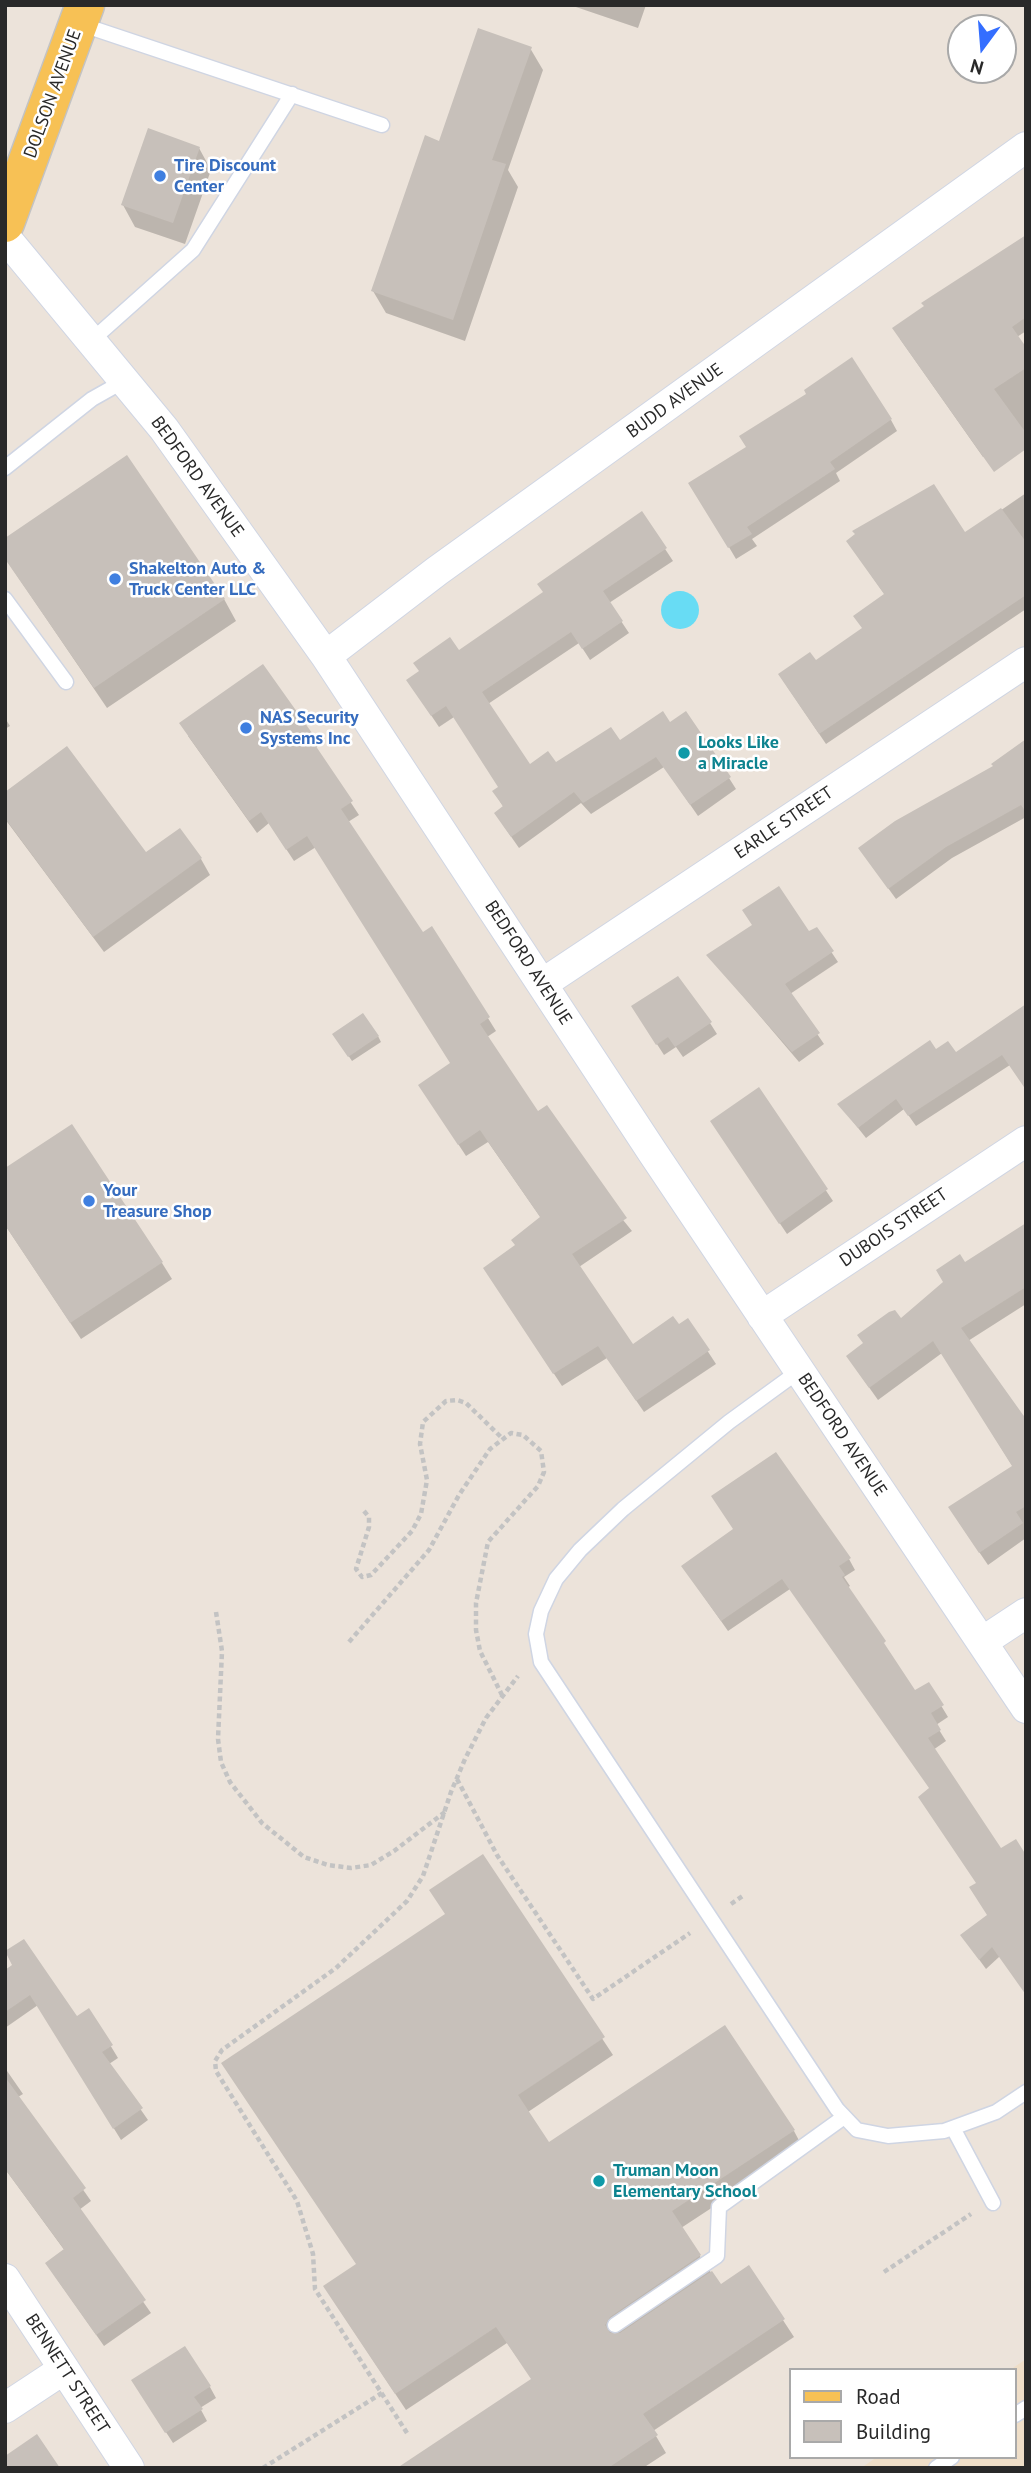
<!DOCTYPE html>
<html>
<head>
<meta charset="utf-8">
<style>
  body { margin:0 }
  #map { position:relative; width:1031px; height:2473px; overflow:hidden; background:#ece3da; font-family:"PT Sans",sans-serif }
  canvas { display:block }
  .frame { position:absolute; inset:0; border:7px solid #292929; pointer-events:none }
  .legend { position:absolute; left:789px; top:2368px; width:228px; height:91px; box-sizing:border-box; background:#fff; border:2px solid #a9a9a9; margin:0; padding:9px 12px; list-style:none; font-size:21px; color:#292929 }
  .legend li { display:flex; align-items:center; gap:14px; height:35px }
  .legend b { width:35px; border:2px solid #a9a9a9 }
  .north { position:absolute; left:947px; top:14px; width:70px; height:70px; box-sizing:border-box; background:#fff; border:2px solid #a9a9a9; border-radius:50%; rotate:196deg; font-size:19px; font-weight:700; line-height:28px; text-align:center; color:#292929 }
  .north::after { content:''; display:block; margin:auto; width:24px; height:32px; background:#346eff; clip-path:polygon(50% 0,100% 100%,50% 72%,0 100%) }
</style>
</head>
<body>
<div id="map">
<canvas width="1031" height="2473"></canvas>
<div class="frame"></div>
<ul class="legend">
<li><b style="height:9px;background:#f7c155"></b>Road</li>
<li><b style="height:19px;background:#c7c0ba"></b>Building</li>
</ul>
<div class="north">N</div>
</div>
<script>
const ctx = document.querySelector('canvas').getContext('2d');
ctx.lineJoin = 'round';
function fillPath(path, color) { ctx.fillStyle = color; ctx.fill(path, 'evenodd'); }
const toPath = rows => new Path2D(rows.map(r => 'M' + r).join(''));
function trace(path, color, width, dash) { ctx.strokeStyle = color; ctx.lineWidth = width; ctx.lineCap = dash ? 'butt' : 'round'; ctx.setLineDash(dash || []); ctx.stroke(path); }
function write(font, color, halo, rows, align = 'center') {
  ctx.font = font + ' "PT Sans",sans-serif'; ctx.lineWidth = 5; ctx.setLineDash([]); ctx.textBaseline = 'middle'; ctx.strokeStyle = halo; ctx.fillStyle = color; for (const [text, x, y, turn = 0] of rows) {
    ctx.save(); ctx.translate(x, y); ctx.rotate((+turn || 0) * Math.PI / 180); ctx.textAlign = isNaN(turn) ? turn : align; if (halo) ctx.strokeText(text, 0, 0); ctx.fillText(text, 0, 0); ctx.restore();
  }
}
const education = toPath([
  [1026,2359,1026,2468,861,2468,877,2457,1015,2457,1015,2370,1010,2370]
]);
const water = toPath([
  '661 610a19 19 0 1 1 38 0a19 19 0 1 1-38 0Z'
]);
const shadow = toPath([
  [570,5,646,5,638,28],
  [530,48,543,70,508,170,518,187,465,341,386,313,373,291,440,143],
  [199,148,211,170,185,244,135,227,123,205],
  [1026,236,1026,331,1017,337,1026,350,1026,429,983,457,900,339],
  [808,394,891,420,897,431,836,473,840,481,752,539,757,546,736,559,691,483,748,448],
  [1026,493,1026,609,826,744,786,685,863,629,885,595,848,542,965,535],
  [642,514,673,561,609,603,629,633,590,660,579,643,488,704,529,767,555,764,669,724,729,778,736,789,698,816,664,767,591,814,581,803,519,848,503,825,504,808,494,792,500,788,454,717,439,727,408,681,458,652,545,593],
  [5,558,224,599,236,621,107,708],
  [5,718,10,726,5,729],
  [311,734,318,746,315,748,359,815,348,822,422,934,432,928,496,1031,487,1037,537,1114,632,1231,579,1267,632,1346,688,1321,716,1364,644,1412,607,1358,562,1386,493,1281,517,1246,541,1218,488,1142,466,1156,428,1098,452,1064,316,847,294,861,269,823,257,833,188,736],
  [1026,741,1026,817,952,858,896,899,867,859,995,767],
  [5,794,145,855,201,859,210,875,104,952,5,819],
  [754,926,809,934,816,929,838,962,790,994,824,1044,799,1062,708,955],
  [1026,1005,1010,1065,916,1126,904,1109,866,1138,839,1104,936,1051,956,1055],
  [640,1018,710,1023,717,1034,683,1057,676,1047,664,1055],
  [378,1036,381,1042,352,1061,337,1039],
  [758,1089,833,1201,787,1234,719,1133],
  [5,1225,162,1263,172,1279,81,1339],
  [1026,1225,1026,1304,968,1341,1022,1417,1026,1414,1026,1538,988,1565,958,1521,1013,1467,942,1353,878,1400,856,1369,901,1320,965,1265],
  [849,1559,855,1570,844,1577,850,1586,847,1588,915,1693,928,1684,948,1717,936,1725,946,1741,933,1750,1001,1850,999,1957,986,1969,962,1936,989,1916,978,1884,931,1789,790,1589,728,1631,690,1577],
  [482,1857,613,2055,528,2112,549,2144,794,2131,803,2148,681,2228,720,2286,749,2268,794,2337,653,2431,666,2453,643,2468,425,2468,533,2380,507,2343,406,2410,335,2303,357,2265,446,1916],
  [5,1972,76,2018,89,2010,118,2058,109,2064,148,2120,121,2140,38,2005,5,2028],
  [5,2068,23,2094,18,2097,91,2201,79,2210,151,2313,104,2346,54,2275,65,2251,5,2169],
  [210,2387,216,2398,200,2408,207,2421,173,2443,140,2392]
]);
const building = toPath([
  [478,28,532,47,492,160,506,164,453,320,371,291,425,135,439,141],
  [148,128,200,147,173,223,121,205],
  [1026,235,1026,317,1012,327,1026,347,1026,368,994,389,1026,433,1026,449,994,472,892,328,924,306,921,303],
  [852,357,892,419,830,462,835,469,747,527,752,534,728,548,688,483,746,447,739,436,806,394,804,390],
  [127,455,225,599,94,688,5,559,5,538],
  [934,484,965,532,1001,508,1026,542,1026,595,819,734,778,674,810,652,816,660,862,628,853,616,884,594,846,541,855,534,852,531],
  [642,511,667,548,603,591,623,621,582,649,571,632,482,692,530,764,548,751,556,762,611,727,620,740,663,711,670,722,686,711,731,777,690,805,656,757,583,803,574,792,511,837,494,813,503,806,492,791,498,787,446,706,431,716,406,680,419,671,413,663,450,637,459,650,543,592,537,584],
  [263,664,312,733,309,736,353,801,341,809,423,932,432,926,490,1017,480,1024,538,1111,547,1105,627,1218,572,1254,633,1344,673,1316,679,1324,688,1318,710,1350,636,1401,598,1346,553,1374,483,1268,515,1245,511,1240,540,1217,480,1130,458,1145,418,1085,450,1063,307,836,286,850,261,812,249,821,179,723],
  [1026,739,1026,812,1021,805,946,847,888,889,858,848,895,821,993,766,991,764],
  [67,746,146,852,180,828,202,858,93,937,5,818,5,792],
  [779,886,809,931,817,927,834,951,785,984,820,1033,792,1052,706,955,752,925,742,910],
  [678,976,712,1022,675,1047,668,1037,656,1045,631,1006],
  [1026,1004,1026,1090,1002,1055,908,1116,896,1099,858,1128,837,1104,930,1040,936,1049,948,1041,956,1052],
  [363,1013,379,1036,348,1057,332,1034],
  [759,1087,828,1189,779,1224,710,1121],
  [72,1124,163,1262,70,1323,5,1225,5,1168],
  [1026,1223,1026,1287,961,1328,1026,1419,1026,1506,1016,1512,1023,1523,979,1553,948,1507,1012,1466,933,1341,869,1388,846,1356,863,1343,857,1335,889,1312,895,1310,901,1318,943,1282,936,1270,960,1254,965,1262],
  [776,1452,851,1558,839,1566,845,1575,842,1577,886,1641,884,1643,915,1690,929,1682,944,1705,931,1713,941,1730,928,1738,1001,1848,1016,1839,1026,1855,1026,1995,992,1947,979,1960,960,1935,987,1915,969,1887,976,1883,918,1797,929,1788,782,1579,721,1621,681,1566,733,1529,711,1496],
  [483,1854,605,2037,518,2095,549,2142,725,2025,795,2130,672,2211,701,2255,610,2317,605,2325,610,2333,620,2333,712,2271,721,2284,749,2265,785,2319,643,2414,658,2435,608,2468,397,2468,531,2379,496,2327,395,2394,323,2286,356,2264,221,2063,445,1914,429,1890],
  [24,1939,77,2016,89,2008,113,2045,102,2052,143,2108,113,2129,30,1995,5,2012,5,1970,12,1965,5,1951],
  [5,2077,86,2188,73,2198,146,2300,96,2335,45,2263,64,2249,5,2169],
  [185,2346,211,2386,194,2397,203,2409,165,2433,131,2380],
  [37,2434,60,2468,5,2468,5,2456]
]);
const path = toPath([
  [364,1511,369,1517,369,1527,356,1569,362,1577,371,1575,412,1531,421,1514,427,1480,420,1444,423,1422,446,1401,457,1400,466,1403,502,1438],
  [216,1612,222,1651,218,1739,221,1762,230,1782,262,1823,304,1857,328,1865,351,1868,371,1865,394,1851,445,1812],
  [349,1642,429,1550,459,1495,490,1449,511,1433,523,1435,541,1451,544,1472,538,1486,488,1542,476,1603,476,1630,480,1651,503,1697],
  [457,1779,497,1855,593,1999,690,1933],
  [731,1904,744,1895],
  [884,2272,971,2214],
  [407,2433,315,2289,313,2254,297,2201,216,2071,215,2061,222,2050,336,1968,407,1901,423,1876,451,1792,465,1759,486,1718,518,1676],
  [263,2468,382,2393]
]);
const lane = toPath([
  [80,24,382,125],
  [91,341,193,250,292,94],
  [5,468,92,399,124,381],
  [5,599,66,682],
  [799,1371,729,1422,623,1509,580,1550,556,1579,541,1611,536,1634,541,1662,837,2109,857,2130,888,2136,944,2131,996,2112,1026,2092],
  [953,2128,993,2203],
  [615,2325,717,2256,719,2207,844,2117],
  [1015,2415,1026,2408],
  [936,2468,952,2457]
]);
const street = toPath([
  [5,237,164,429,326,656,653,1153,1026,1708],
  [326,656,437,571,1026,147],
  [542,984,1026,662],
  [762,1316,1026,1141],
  [982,1642,1026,1613],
  [5,2279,129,2468],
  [5,2408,64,2369]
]);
const primary = toPath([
  [5,223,85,5]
]);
const markers = [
  [160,176,7,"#3f7fe0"],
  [115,579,7,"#3f7fe0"],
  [246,728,7,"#3f7fe0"],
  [684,753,7,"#0f9aa8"],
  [89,1201,7,"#3f7fe0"],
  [599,2181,7,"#0f9aa8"]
];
const streetNames = [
  ["DOLSON AVENUE",53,94,-70],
  ["BUDD AVENUE",675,401,-36],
  ["BEDFORD AVENUE",197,477,54],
  ["EARLE STREET",784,823,-34],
  ["BEDFORD AVENUE",528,963,57],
  ["DUBOIS STREET",894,1228,-34],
  ["BEDFORD AVENUE",842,1435,56],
  ["BENNETT STREET",67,2374,57]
];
const shopNames = [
  ["Tire Discount",174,166],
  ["Center",174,187],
  ["Shakelton Auto &",129,569],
  ["Truck Center LLC",129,590],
  ["NAS Security",260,718],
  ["Systems Inc",260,739],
  ["Your",103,1191],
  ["Treasure Shop",103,1212]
];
const cultureNames = [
  ["Looks Like",698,743],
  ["a Miracle",698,764],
  ["Truman Moon",613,2171],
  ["Elementary School",613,2192]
];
fillPath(education, '#efdec8');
fillPath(water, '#68dcf4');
fillPath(shadow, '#0003');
fillPath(building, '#c7c0ba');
trace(lane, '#cfd5e3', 17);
trace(street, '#cfd5e3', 32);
trace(primary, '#c3c3c3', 41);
trace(path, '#c3c3c3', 4.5, [5, 3.5]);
trace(lane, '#fff', 14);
trace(street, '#fff', 30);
trace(primary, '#f7c155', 38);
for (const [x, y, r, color] of markers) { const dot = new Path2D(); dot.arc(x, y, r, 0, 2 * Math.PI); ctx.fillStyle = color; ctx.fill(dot); trace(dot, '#fff', 2.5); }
write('18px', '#292929', '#fff', streetNames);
write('bold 18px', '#366cbe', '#fff', shopNames, 'left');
write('bold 18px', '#0d838f', '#fff', cultureNames, 'left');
</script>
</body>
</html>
